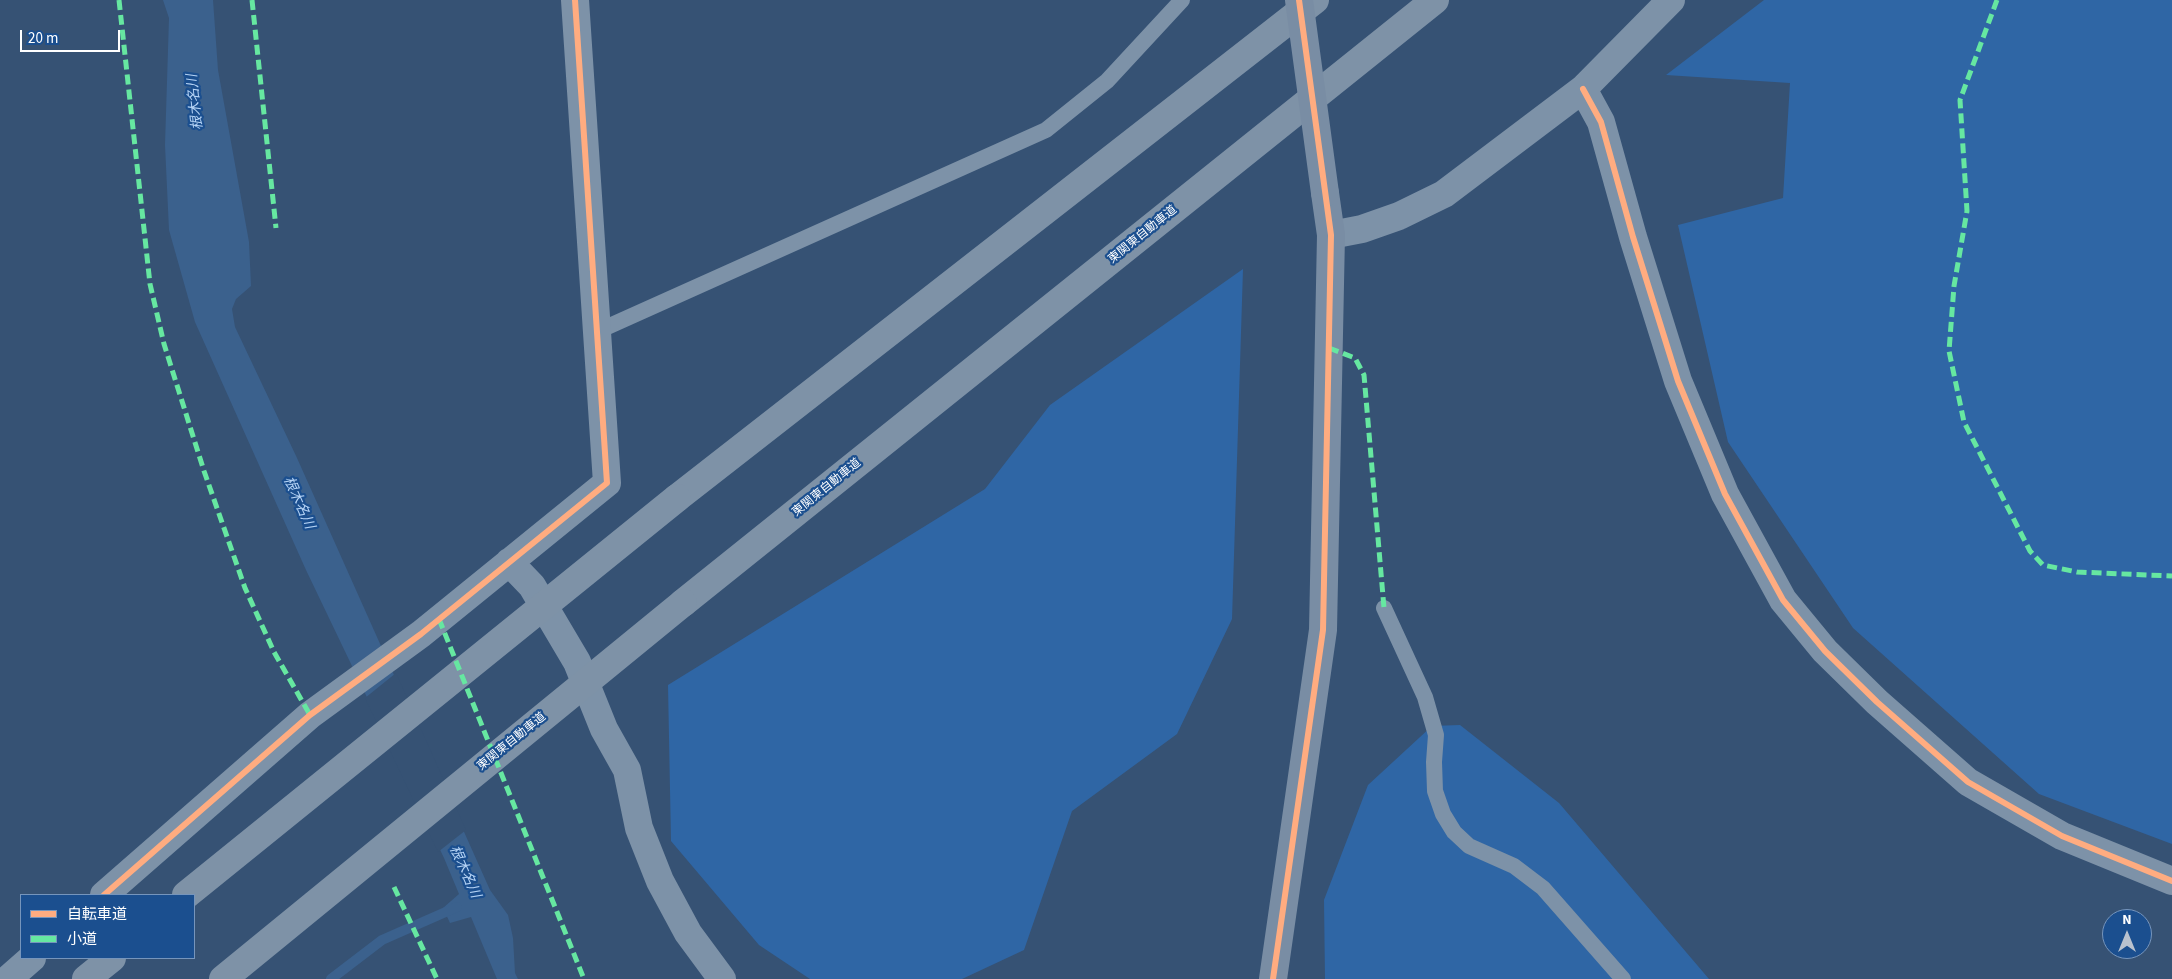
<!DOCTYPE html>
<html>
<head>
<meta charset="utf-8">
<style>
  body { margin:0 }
  #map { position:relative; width:2172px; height:979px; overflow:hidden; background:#365274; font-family:"Source Sans 3","Noto Sans JP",sans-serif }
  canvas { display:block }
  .legend { position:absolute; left:20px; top:894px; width:175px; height:65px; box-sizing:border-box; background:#1b4f8f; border:1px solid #7695bc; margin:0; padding:6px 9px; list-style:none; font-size:15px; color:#fff }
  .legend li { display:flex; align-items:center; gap:10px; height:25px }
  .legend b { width:25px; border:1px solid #7695bc }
  .north { position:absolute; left:2102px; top:909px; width:50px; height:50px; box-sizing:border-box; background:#1b4f8f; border:1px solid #7695bc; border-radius:50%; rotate:0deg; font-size:14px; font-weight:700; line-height:20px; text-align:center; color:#fff }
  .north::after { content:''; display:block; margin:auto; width:18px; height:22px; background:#b9c2ce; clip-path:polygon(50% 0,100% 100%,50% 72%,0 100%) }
  .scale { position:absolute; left:20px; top:30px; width:100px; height:22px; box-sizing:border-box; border:2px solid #fff; border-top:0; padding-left:6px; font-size:15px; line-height:18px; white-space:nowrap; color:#fff; -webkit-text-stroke:4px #1b4f8f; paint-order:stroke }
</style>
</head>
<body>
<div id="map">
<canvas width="2172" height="979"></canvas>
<ul class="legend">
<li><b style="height:6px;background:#ffac80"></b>自転車道</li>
<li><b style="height:6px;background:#66e7a1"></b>小道</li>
</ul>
<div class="north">N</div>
<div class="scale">20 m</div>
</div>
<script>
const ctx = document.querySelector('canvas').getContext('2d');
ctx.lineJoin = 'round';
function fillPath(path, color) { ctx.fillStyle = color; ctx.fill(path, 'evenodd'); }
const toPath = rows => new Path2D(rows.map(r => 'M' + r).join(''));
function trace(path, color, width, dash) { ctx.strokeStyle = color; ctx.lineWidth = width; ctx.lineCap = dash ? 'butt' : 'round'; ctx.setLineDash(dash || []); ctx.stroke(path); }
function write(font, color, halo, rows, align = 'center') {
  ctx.font = font + ' "Source Sans 3","Noto Sans JP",sans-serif'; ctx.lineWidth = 4.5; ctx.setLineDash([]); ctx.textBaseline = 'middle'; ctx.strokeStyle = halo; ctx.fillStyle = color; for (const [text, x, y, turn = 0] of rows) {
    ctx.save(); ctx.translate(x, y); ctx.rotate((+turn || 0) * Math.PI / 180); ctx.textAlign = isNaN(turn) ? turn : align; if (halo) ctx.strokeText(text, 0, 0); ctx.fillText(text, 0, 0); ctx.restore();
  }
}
const green = toPath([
  [1764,0,2172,0,2172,844,2039,794,1853,628,1728,442,1678,225,1783,198,1790,83,1666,75],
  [1243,269,1232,619,1177,734,1072,811,1024,950,962,979,810,979,759,945,671,841,668,685,985,489,1050,405],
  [1460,725,1559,803,1709,979,1325,979,1324,900,1368,785,1432,726]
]);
const water = toPath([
  [163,0,213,0,218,70,249,242,251,286,236,299,232,309,235,327,297,458,490,890,508,915,513,938,515,973,518,979,497,979,471,917,450,923,443,908,459,894,444,858,306,570,195,322,169,230,165,145,169,18]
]);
const pier = toPath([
  [396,673,466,830,438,852,365,698]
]);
const stream = toPath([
  [331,979,382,940,457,907]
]);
const lane = toPath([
  [596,332,1046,130,1107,81,1182,0],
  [1384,608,1425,697,1436,735,1434,762,1435,791,1443,814,1454,832,1469,846,1514,866,1543,888,1623,979]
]);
const street = toPath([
  [1583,89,1601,122,1633,237,1678,381,1725,494,1783,600,1825,651,1877,702,1968,782,2062,836,2172,881],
  [1331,235,1362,229,1399,216,1444,194,1583,89,1671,0],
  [509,562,532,586,577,662,604,729,627,770,639,828,660,881,688,933,722,979],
  [104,895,310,715,421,634,607,483,575,0],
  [8,979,32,958]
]);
const secondary = toPath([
  [1273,979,1323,630,1331,235,1325,193]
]);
const highway = toPath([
  [677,498,1315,0],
  [683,603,1435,0],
  [86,979,112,958]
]);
const secondaryBridge = toPath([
  [1299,0,1325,193]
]);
const highwayBridge = toPath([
  [186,895,677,498],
  [223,979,683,603]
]);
const quiet = toPath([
  [119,0,150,284,164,344,204,471,245,588,274,652,310,715],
  [252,0,276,228],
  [1997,0,1960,100,1967,211,1954,286,1949,351,1964,422,2030,551,2043,565,2077,572,2172,576],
  [1329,348,1355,358,1364,375,1384,608],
  [439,619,584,979],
  [394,887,437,979]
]);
const cycleway = toPath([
  [1583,89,1601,122,1633,237,1678,381,1725,494,1783,600,1825,651,1877,702,1968,782,2062,836,2172,881],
  [104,895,310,715,421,634,607,483,575,0],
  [1273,979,1323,630,1331,235,1299,0]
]);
const streetNames = [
  ["東関東自動車道",1143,235,-39],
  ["東関東自動車道",827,488,-39],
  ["東関東自動車道",512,742,-39]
];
const waterNames = [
  ["根木名川",196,102,-96],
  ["根木名川",298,503,66],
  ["根木名川",464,872,66]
];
fillPath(green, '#2f66a5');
fillPath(water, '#3b618d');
fillPath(pier, '#365274');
trace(stream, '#3b618d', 10);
trace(lane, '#7d92a8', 16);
trace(street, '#7d92a8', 28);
trace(secondary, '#798da4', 28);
trace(highway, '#7e92a7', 28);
trace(secondaryBridge, '#798da4', 28);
trace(highwayBridge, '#7e92a7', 28);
trace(quiet, '#66e7a1', 5, [10, 5]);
trace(cycleway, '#ffac80', 6);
write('12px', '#fff', '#1b4f8f', streetNames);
write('italic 14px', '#b5d3f5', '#1b4f8f', waterNames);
</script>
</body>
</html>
